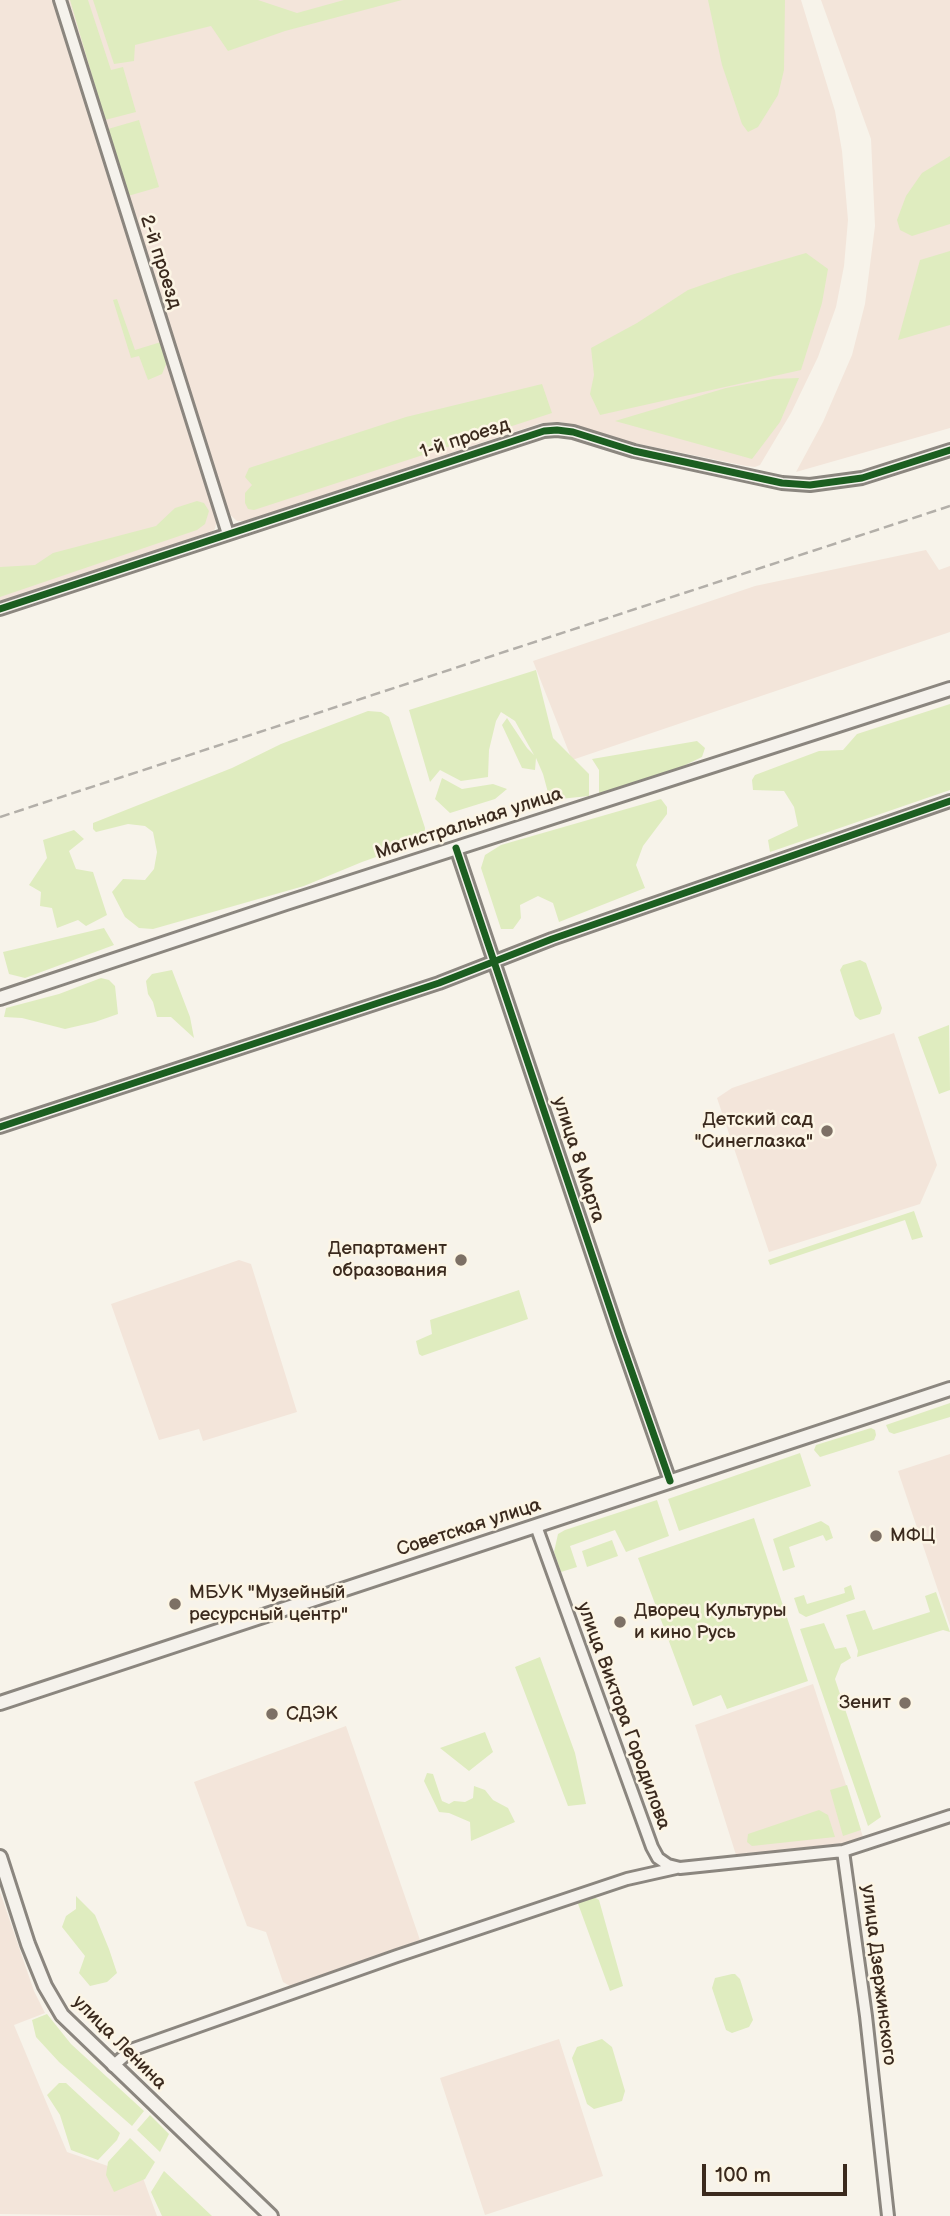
<!DOCTYPE html>
<html>
<head>
<meta charset="utf-8">
<style>
  body { margin:0 }
  #map { position:relative; width:950px; height:2216px; overflow:hidden; background:#f7f3ea; font-family:"Balsamiq Sans",sans-serif }
  canvas { display:block }
  .scale { position:absolute; left:702px; top:2164px; width:145px; height:32px; box-sizing:border-box; border:4px solid #3b2a1e; border-top:0; padding-left:9px; font-size:21px; line-height:24px; white-space:nowrap; color:#3b2a1e; -webkit-text-stroke:5px #fcf5e5; paint-order:stroke }
</style>
</head>
<body>
<div id="map">
<canvas width="950" height="2216"></canvas>
<div class="scale">100 m</div>
</div>
<script>
const ctx = document.querySelector('canvas').getContext('2d');
ctx.lineJoin = 'round';
function fillPath(path, color) { ctx.fillStyle = color; ctx.fill(path, 'evenodd'); }
const toPath = rows => new Path2D(rows.map(r => 'M' + r).join(''));
function trace(path, color, width, dash) { ctx.strokeStyle = color; ctx.lineWidth = width; ctx.lineCap = dash ? 'butt' : 'round'; ctx.setLineDash(dash || []); ctx.stroke(path); }
function write(font, color, halo, rows, align = 'center') {
  ctx.font = font + ' "Balsamiq Sans",sans-serif'; ctx.lineWidth = 5; ctx.setLineDash([]); ctx.textBaseline = 'middle'; ctx.strokeStyle = halo; ctx.fillStyle = color; for (const [text, x, y, turn = 0] of rows) {
    ctx.save(); ctx.translate(x, y); ctx.rotate((+turn || 0) * Math.PI / 180); ctx.textAlign = isNaN(turn) ? turn : align; if (halo) ctx.strokeText(text, 0, 0); ctx.fillText(text, 0, 0); ctx.restore();
  }
}
const built = toPath([
  [0,0,54,0,218,515,215,529,209,534,0,602],
  [64,0,801,0,835,111,842,151,848,220,844,266,836,307,818,357,791,413,760,465,755,467,746,466,634,443,561,422,541,423,246,521,237,521,227,512],
  [821,0,950,0,950,428,796,472,823,422,852,355,865,304,875,226,871,139],
  [926,550,939,570,950,566,950,632,572,760,533,661,755,586],
  [894,1033,937,1165,920,1204,769,1252,717,1098,732,1088],
  [239,1260,251,1264,297,1412,203,1441,199,1429,159,1440,111,1304],
  [950,1454,950,1626,898,1471],
  [813,1684,863,1837,846,1843,736,1855,695,1725],
  [346,1726,420,1940,290,1986,283,1982,266,1932,247,1926,194,1782],
  [0,1892,34,1991,45,2013,14,2025,67,2152,143,2178,157,2216,0,2214],
  [559,2039,603,2176,485,2215,440,2078]
]);
const green = toPath([
  [70,0,88,0,111,70,123,67,136,112,105,120],
  [93,0,258,0,297,13,344,0,402,0,285,31,228,51,211,26,135,45,134,61,114,64],
  [708,0,785,0,784,70,778,95,758,127,748,132,742,124,722,65],
  [139,120,159,187,128,196,108,129],
  [950,156,950,224,912,236,900,230,897,220,906,196,922,173],
  [950,251,950,325,898,340,920,260],
  [806,253,828,269,822,303,801,370,600,415,590,394,594,375,591,348,637,323,688,290,731,275],
  [117,299,135,350,161,342,167,362,162,374,148,380,139,356,131,358,113,300],
  [799,378,780,422,752,459,615,421,726,388,773,379],
  [542,384,552,413,254,510,248,509,245,503,245,493,252,485,245,477,249,468,406,417],
  [197,501,204,503,209,511,205,524,197,530,0,597,0,567,35,565,53,553,156,526,175,508],
  [536,670,553,738,589,774,589,796,550,800,543,774,536,758,535,770,522,768,502,725,507,718,527,748,534,755,515,721,501,712,496,721,489,750,488,777,461,781,440,770,430,782,409,710],
  [950,704,950,790,770,852,768,840,798,826,794,807,784,791,753,790,752,780,755,775,819,751,843,750,857,734],
  [368,711,381,712,389,717,425,828,424,840,362,862,304,886,153,929,139,928,125,917,112,892,123,879,145,880,154,869,157,852,153,832,145,826,128,824,96,832,93,829,93,823,232,768,281,744],
  [697,741,705,748,702,757,679,768,599,795,599,770,592,759],
  [442,778,462,789,493,784,507,789,495,799,450,813,435,799],
  [661,799,667,807,667,814,643,846,636,865,645,888,559,922,553,903,538,896,520,905,521,918,513,929,501,929,481,868,485,855,501,845],
  [74,830,84,839,69,851,76,869,93,872,107,915,86,926,78,920,57,928,52,908,40,906,41,892,29,885,47,858,43,840],
  [104,928,114,945,25,978,9,974,3,952],
  [860,960,866,963,882,1008,880,1014,860,1020,855,1016,840,970,843,965],
  [172,970,190,1017,194,1038,171,1017,157,1017,153,1002,148,994,146,981,152,974],
  [101,978,109,980,115,986,118,1014,95,1022,65,1029,22,1018,4,1017,6,1008,59,994],
  [949,1025,950,1090,939,1094,918,1037],
  [914,1211,923,1237,912,1240,905,1220,770,1265,768,1260],
  [519,1290,528,1319,422,1356,419,1354,416,1341,432,1334,430,1320],
  [950,1403,950,1417,894,1434,889,1432,886,1425],
  [871,1428,875,1430,876,1435,874,1440,820,1457,814,1450,816,1445],
  [800,1453,811,1486,679,1531,668,1499],
  [657,1500,669,1536,626,1552,615,1530,570,1546,577,1567,561,1572,554,1552,558,1534,565,1530],
  [754,1518,808,1681,727,1709,721,1695,693,1706,638,1558],
  [821,1521,829,1526,833,1538,826,1541,823,1535,789,1547,795,1567,783,1571,773,1539],
  [612,1540,618,1556,587,1567,582,1551],
  [851,1585,855,1599,806,1617,799,1613,794,1598,804,1595,807,1604,845,1593,844,1588],
  [936,1592,950,1632,943,1630,857,1657,858,1651,846,1615,865,1610,873,1630,930,1612,925,1596],
  [824,1623,835,1649,846,1647,851,1658,841,1664,835,1679,881,1817,868,1826,800,1629],
  [540,1657,575,1753,586,1804,568,1806,515,1667],
  [485,1732,493,1752,469,1771,440,1748],
  [427,1773,433,1774,442,1801,449,1804,454,1801,465,1802,473,1798,474,1786,485,1790,493,1800,508,1808,515,1822,471,1841,470,1822,449,1813,439,1812,424,1781],
  [847,1785,861,1830,843,1836,830,1790],
  [819,1810,828,1815,835,1837,752,1846,747,1842,748,1834],
  [76,1896,95,1915,109,1949,117,1973,107,1982,90,1986,79,1973,85,1956,62,1927,66,1916,76,1909],
  [594,1897,599,1900,623,1986,610,1991,577,1901],
  [732,1974,735,1974,740,1979,753,2020,749,2027,732,2033,726,2030,712,1988,715,1978],
  [47,2014,71,2044,144,2111,132,2126,59,2062,36,2037,32,2020],
  [602,2039,612,2047,625,2091,622,2101,594,2109,587,2104,572,2058,577,2047],
  [59,2083,66,2083,120,2133,117,2140,98,2160,71,2150,60,2115,47,2095],
  [150,2115,169,2134,160,2152,137,2130],
  [130,2138,155,2162,145,2179,114,2192,106,2175,108,2162],
  [164,2171,212,2216,162,2216,151,2192]
]);
const minor = toPath([
  [60,0,228,534],
  [0,609,544,431,557,430,573,432,634,451,782,483,810,485,862,478,950,450],
  [456,848,619,1335,670,1481],
  [0,1127,439,983,552,939,950,801],
  [536,1526,652,1847,658,1858,668,1865,680,1868,843,1851,950,1816],
  [843,1851,866,2016,888,2216],
  [113,2066,131,2050,397,1956,627,1879,676,1868]
]);
const major = toPath([
  [0,998,286,903,950,689],
  [0,1703,950,1389],
  [0,1857,28,1944,45,1986,62,2015,271,2216]
]);
const rail = toPath([
  [0,817,950,506]
]);
const cycleway = toPath([
  [0,609,544,431,557,430,573,432,634,451,782,483,810,485,862,478,950,450],
  [456,848,619,1335,670,1481],
  [0,1127,439,983,552,939,950,801]
]);
const markers = [
  [827,1131,7,"#7d7065"],
  [461,1260,7,"#7d7065"],
  [876,1536,7,"#7d7065"],
  [175,1604,7,"#7d7065"],
  [620,1622,7,"#7d7065"],
  [905,1703,7,"#7d7065"],
  [272,1714,7,"#7d7065"]
];
const streetNames = [
  ["2-й проезд",160,262,72],
  ["1-й проезд",465,439,-18],
  ["Магистральная улица",469,824,-18],
  ["улица 8 Марта",578,1160,72],
  ["Советская улица",469,1528,-18],
  ["улица Виктора Городилова",623,1716,70],
  ["улица Дзержинского",878,1975,83],
  ["улица Ленина",119,2043,45]
];
const poiNames = [
  ["Детский сад",813,1120,"right"],
  ["\"Синеглазка\"",813,1142,"right"],
  ["Департамент",447,1249,"right"],
  ["образования",447,1271,"right"],
  ["МФЦ",890,1536],
  ["МБУК \"Музейный",189,1593],
  ["ресурсный центр\"",189,1615],
  ["Дворец Культуры",634,1611],
  ["и кино Русь",634,1633],
  ["Зенит",891,1703,"right"],
  ["СДЭК",286,1714]
];
fillPath(built, '#f3e5da');
fillPath(green, '#dfecbf');
trace(minor, '#8b867f', 16);
trace(major, '#8b867f', 18);
trace(minor, '#f5f2ec', 10);
trace(major, '#f5f2ec', 12);
trace(rail, '#b3afa9', 2.5, [10, 5]);
trace(cycleway, '#1b5e20', 7);
for (const [x, y, r, color] of markers) { const dot = new Path2D(); dot.arc(x, y, r, 0, 2 * Math.PI); ctx.fillStyle = color; ctx.fill(dot); trace(dot, '#fcf5e5', 2.5); }
write('19px', '#3b2a1e', '#fcf5e5', streetNames);
write('19px', '#3b2a1e', '#fcf5e5', poiNames, 'left');
</script>
</body>
</html>
